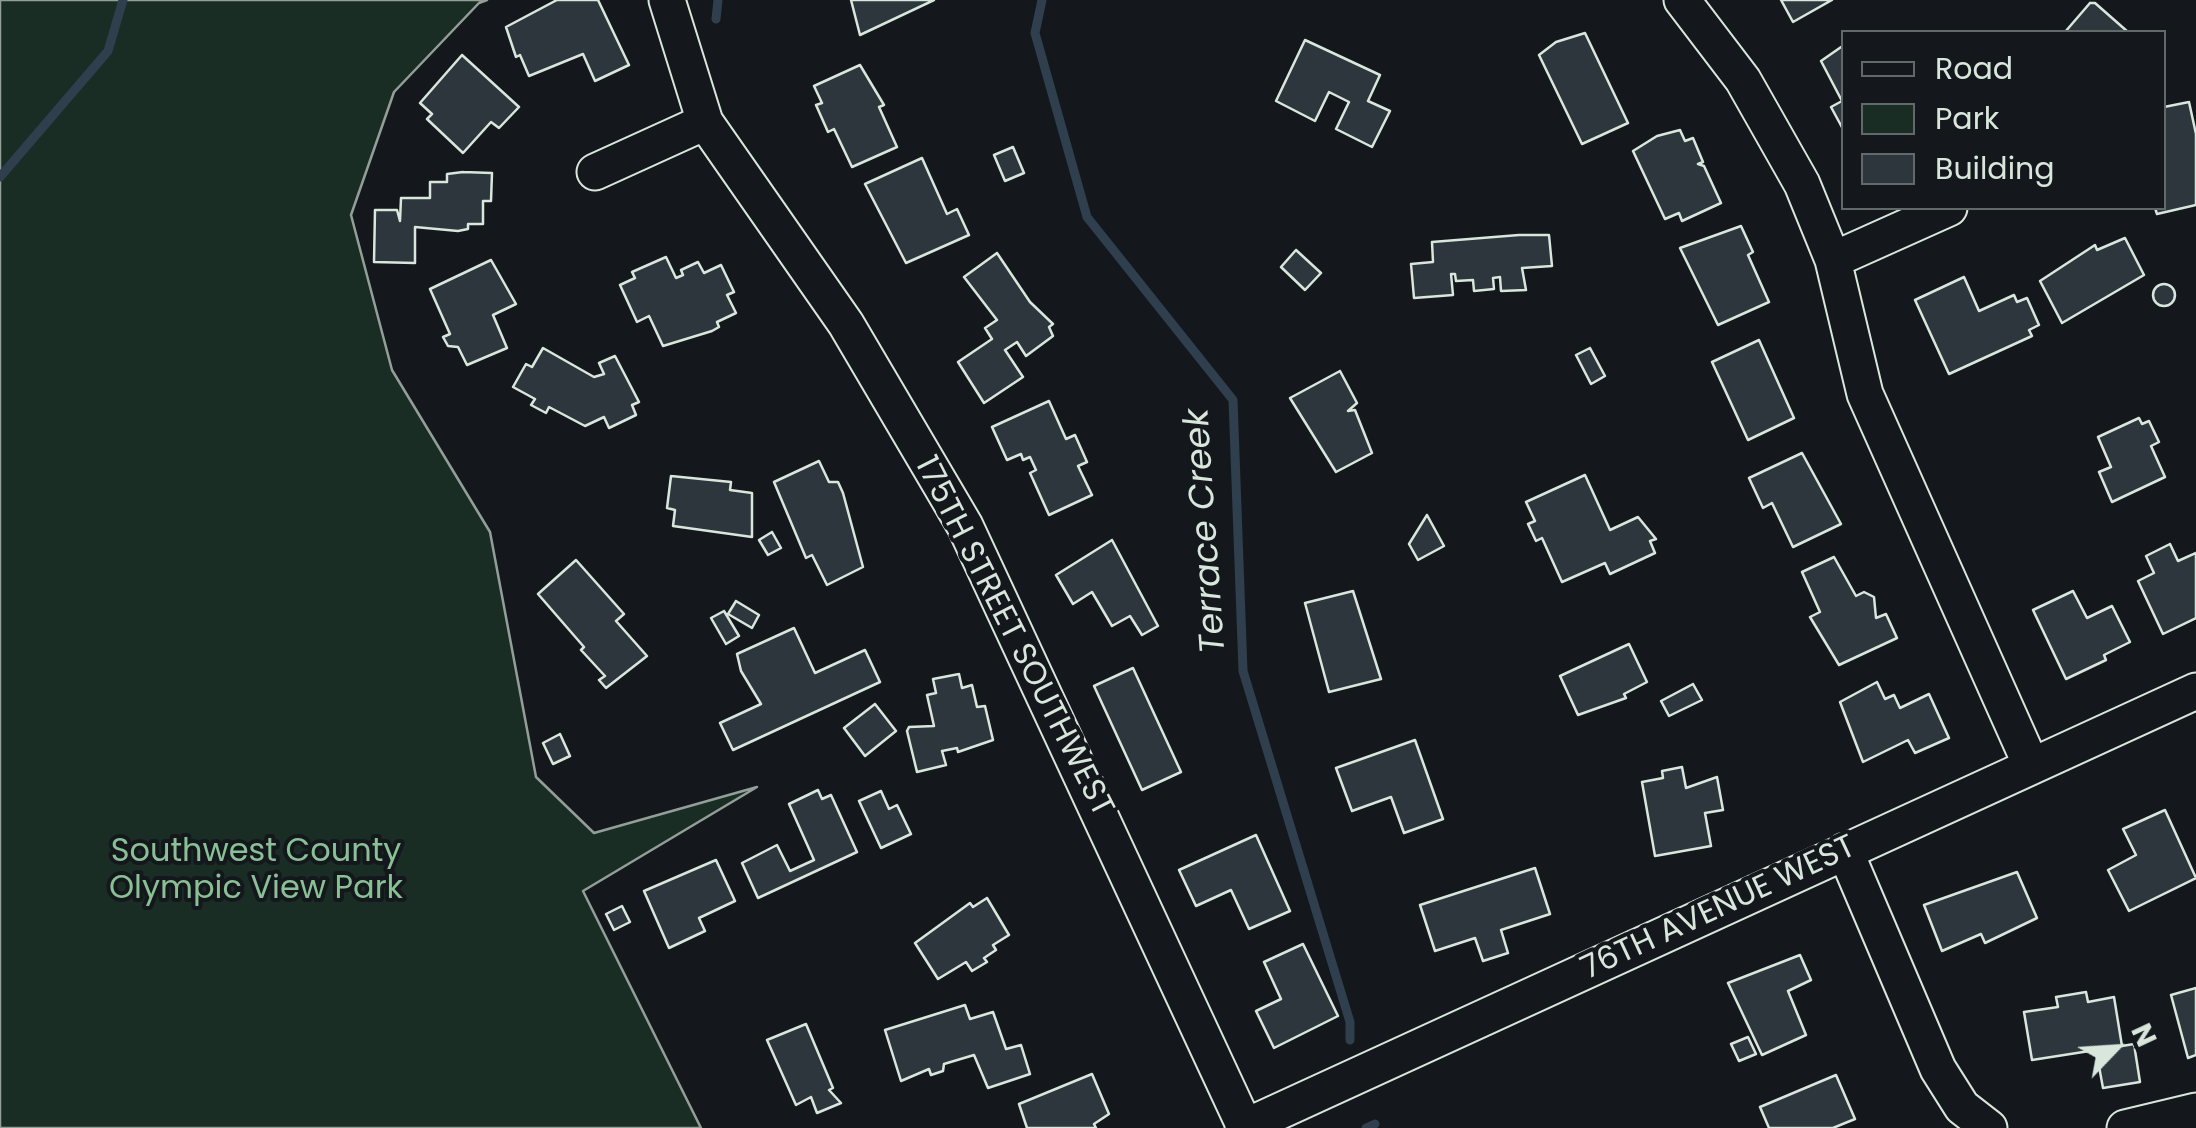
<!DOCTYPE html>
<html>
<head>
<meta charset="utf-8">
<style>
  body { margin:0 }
  #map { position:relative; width:2196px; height:1128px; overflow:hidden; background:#14181c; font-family:Poppins,sans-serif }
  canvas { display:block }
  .legend { position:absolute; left:1841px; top:30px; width:325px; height:180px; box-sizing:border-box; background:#14181c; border:2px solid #626a69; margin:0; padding:12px 18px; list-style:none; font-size:30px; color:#d8e6dc }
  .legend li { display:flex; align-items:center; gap:20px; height:50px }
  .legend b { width:50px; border:2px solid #626a69 }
  .north { position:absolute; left:2066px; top:998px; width:100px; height:100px; -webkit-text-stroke:8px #14181c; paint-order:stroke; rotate:65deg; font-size:28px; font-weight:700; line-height:40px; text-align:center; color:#d8e6dc }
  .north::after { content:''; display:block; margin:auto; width:35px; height:45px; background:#d8e6dc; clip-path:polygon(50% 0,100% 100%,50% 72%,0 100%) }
</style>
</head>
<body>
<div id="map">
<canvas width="2196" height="1128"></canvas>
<ul class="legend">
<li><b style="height:12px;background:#14181c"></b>Road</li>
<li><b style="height:28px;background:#1a2d24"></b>Park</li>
<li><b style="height:28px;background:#2c363c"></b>Building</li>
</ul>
<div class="north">N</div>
</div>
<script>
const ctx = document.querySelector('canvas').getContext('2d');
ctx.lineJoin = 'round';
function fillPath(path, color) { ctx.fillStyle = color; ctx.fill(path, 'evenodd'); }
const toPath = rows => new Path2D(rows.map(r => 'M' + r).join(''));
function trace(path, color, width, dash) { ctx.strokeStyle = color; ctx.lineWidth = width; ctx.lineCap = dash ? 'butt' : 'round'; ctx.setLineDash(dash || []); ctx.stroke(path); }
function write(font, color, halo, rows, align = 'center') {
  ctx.font = font + ' Poppins,sans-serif'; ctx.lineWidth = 8; ctx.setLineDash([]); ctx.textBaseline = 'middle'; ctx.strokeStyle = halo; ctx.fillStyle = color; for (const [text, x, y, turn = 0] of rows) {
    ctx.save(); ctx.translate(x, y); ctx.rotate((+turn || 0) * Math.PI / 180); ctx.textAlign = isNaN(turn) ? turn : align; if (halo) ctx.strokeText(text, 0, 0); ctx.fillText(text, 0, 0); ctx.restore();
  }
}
const green = toPath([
  [0,0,487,0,479,3,394,92,351,215,392,370,490,532,536,777,594,833,757,787,583,891,701,1128,0,1128,0,0]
]);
const stream = toPath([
  [1042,0,1035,33,1087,217,1233,400,1243,671,1350,1022,1350,1040],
  [716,19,718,0],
  [0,177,108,51,123,0],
  [1366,1128,1375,1124]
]);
const building = toPath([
  [557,0,598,0,629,65,595,81,583,54,529,76,520,55,516,57,506,27,557,0],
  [851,0,934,0,860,35,851,0],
  [1781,0,1832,0,1793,22,1781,0],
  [2090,3,2095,3,2128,32,2065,32,2090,3],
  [1585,33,1628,123,1582,144,1539,55,1556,42,1585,33],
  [1305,40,1380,75,1368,101,1390,111,1372,147,1336,129,1349,102,1329,92,1315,121,1276,101,1305,40],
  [1844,45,1844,131,1831,107,1842,101,1821,61,1844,45],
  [462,55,519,107,499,128,491,122,463,153,427,119,432,114,420,103,462,55],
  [860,65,884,105,879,107,897,147,852,167,834,129,828,132,816,105,822,103,814,86,860,65],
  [2189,102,2196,134,2196,205,2157,214,2155,208,2164,208,2164,107,2189,102],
  [1680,130,1685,141,1693,138,1703,162,1698,164,1704,166,1721,203,1682,221,1679,213,1665,219,1633,151,1657,136,1680,130],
  [1013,147,1024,173,1005,181,994,155,1013,147],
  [922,158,947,214,957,209,969,235,906,263,865,184,922,158],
  [463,172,492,173,491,201,483,201,483,224,468,224,468,229,458,231,415,227,415,263,374,262,375,210,397,210,400,221,401,198,430,198,430,182,447,182,447,174,463,172],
  [1741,226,1753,252,1748,255,1769,302,1718,325,1680,248,1741,226],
  [1519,235,1549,235,1552,266,1522,268,1526,290,1501,291,1500,277,1493,278,1494,289,1474,291,1473,280,1456,281,1455,274,1451,274,1453,295,1414,298,1411,264,1433,262,1432,242,1519,235],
  [2125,238,2144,275,2062,323,2040,281,2095,245,2097,250,2125,238],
  [1296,250,1321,273,1305,290,1281,267,1296,250],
  [997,253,1030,302,1053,324,1049,327,1053,336,1026,356,1017,342,1005,350,1023,377,984,403,958,362,992,339,985,328,997,320,964,277,997,253],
  [666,257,676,278,683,275,681,270,698,262,704,273,721,265,734,292,727,295,736,313,717,322,719,327,712,331,663,346,649,316,637,322,620,285,635,278,632,272,666,257],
  [491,260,516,304,493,315,507,348,467,365,458,347,448,346,443,337,450,334,430,289,491,260],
  [1964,277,1979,311,2014,295,2017,302,2027,298,2039,325,2029,330,2032,336,1949,374,1915,300,1964,277],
  '2153 295a11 11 0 1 1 22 0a11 11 0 1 1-22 0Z',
  [1759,340,1794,418,1748,440,1712,362,1759,340],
  [543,348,594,377,604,374,599,363,615,356,639,402,632,405,636,415,609,428,604,417,585,426,549,407,546,413,531,405,535,399,513,387,526,364,532,367,543,348],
  [1590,348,1605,376,1591,384,1576,355,1590,348],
  [1340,371,1357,403,1348,411,1355,410,1372,453,1336,472,1290,398,1340,371],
  [1049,401,1066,439,1075,435,1087,462,1078,466,1092,495,1049,515,1030,473,1036,470,1030,457,1023,460,1021,454,1007,460,992,427,1049,401],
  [2139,418,2142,424,2149,421,2159,442,2151,446,2165,477,2112,502,2099,472,2111,467,2098,437,2139,418],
  [1802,453,1841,524,1793,547,1772,503,1763,508,1749,478,1802,453],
  [819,461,829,482,838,482,843,493,863,567,827,585,812,555,806,558,774,482,819,461],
  [1585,475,1610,530,1638,517,1656,539,1650,541,1655,553,1610,574,1605,563,1562,582,1542,538,1536,541,1528,524,1535,521,1526,502,1585,475],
  [671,476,731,482,730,490,752,493,752,537,673,526,675,510,667,508,671,476],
  [1427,515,1444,546,1418,560,1409,544,1427,515],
  [772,532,781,548,768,555,759,540,772,532],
  [1112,540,1158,626,1142,635,1130,616,1112,626,1092,592,1073,604,1056,575,1112,540],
  [2170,544,2178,561,2196,553,2196,618,2163,634,2138,581,2154,573,2146,556,2170,544],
  [1834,557,1856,596,1864,592,1874,597,1876,618,1886,614,1897,638,1839,665,1810,617,1820,612,1802,572,1834,557],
  [576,560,624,614,616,621,647,656,606,688,599,680,605,676,581,650,584,647,538,594,576,560],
  [1353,591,1381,679,1329,692,1305,603,1353,591],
  [2073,591,2087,618,2112,606,2130,642,2104,655,2106,660,2066,679,2033,610,2073,591],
  [736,601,759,615,752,628,728,614,736,601],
  [724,611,739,636,726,644,711,618,724,611],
  [794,628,815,673,865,650,880,682,733,750,720,723,761,704,741,671,737,654,794,628],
  [1629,644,1647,682,1624,694,1626,698,1578,715,1560,676,1629,644],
  [1133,668,1181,772,1142,790,1094,686,1133,668],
  [959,674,962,688,972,685,977,707,985,706,993,740,958,752,957,748,942,751,946,765,917,772,907,731,909,727,934,726,927,695,936,693,933,679,959,674],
  [1877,682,1885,699,1894,695,1900,708,1929,694,1949,738,1915,753,1908,740,1863,762,1840,702,1877,682],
  [1693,684,1702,700,1669,716,1661,701,1693,684],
  [875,704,896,731,865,756,844,728,875,704],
  [560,734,570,756,553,764,543,743,560,734],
  [1415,740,1443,819,1404,833,1391,797,1352,811,1336,768,1415,740],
  [1682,767,1686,788,1717,777,1723,810,1705,813,1711,846,1655,856,1642,782,1663,778,1662,771,1682,767],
  [818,790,822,799,831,795,857,852,758,898,742,863,777,845,790,871,814,860,789,804,818,790],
  [881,791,889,809,897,805,911,834,881,848,859,801,881,791],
  [2165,810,2196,878,2129,911,2108,870,2136,855,2123,829,2165,810],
  [1256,835,1290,911,1249,929,1231,890,1196,906,1179,870,1256,835],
  [716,860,735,901,699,918,705,931,669,948,644,891,716,860],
  [1535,868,1550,914,1501,930,1508,953,1483,961,1475,938,1435,951,1420,905,1535,868],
  [2017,872,2037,918,1985,943,1981,934,1942,951,1924,905,2017,872],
  [987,898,1009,935,993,945,996,950,984,958,987,962,972,971,966,962,938,979,915,943,970,903,973,907,987,898],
  [622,906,630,922,614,930,606,914,622,906],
  [1303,944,1338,1016,1274,1048,1256,1011,1281,999,1264,962,1303,944],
  [1800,955,1811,980,1788,991,1806,1035,1762,1055,1728,983,1800,955],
  [2196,988,2196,1055,2188,1058,2171,995,2196,988],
  [2086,992,2088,1002,2114,997,2122,1046,2134,1044,2140,1082,2103,1088,2096,1050,2032,1060,2024,1012,2058,1007,2056,997,2086,992],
  [965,1005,970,1019,993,1012,1006,1049,1021,1045,1030,1074,988,1088,974,1055,944,1064,943,1071,931,1075,929,1069,901,1081,885,1030,965,1005],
  [806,1024,833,1088,829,1090,841,1103,817,1113,811,1097,796,1105,767,1040,806,1024],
  [1748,1037,1756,1054,1739,1061,1731,1044,1748,1037],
  [1092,1074,1109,1114,1094,1124,1096,1128,1027,1128,1019,1104,1092,1074],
  [1836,1075,1855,1119,1833,1128,1769,1128,1760,1107,1836,1075]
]);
const minor = toPath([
  [667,0,705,122,846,324,965,526,1245,1127],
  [1682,0,1743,80,1802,184,1833,260,1865,394,2031,765],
  [595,172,705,122],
  [1833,260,1949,208],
  [1845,851,1938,1069,1962,1107,1989,1128],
  [1243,1128,2196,691],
  [2125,1128,2196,1111]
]);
const streetNames = [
  ["175TH STREET SOUTHWEST",1013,637,63],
  ["76TH AVENUE WEST",1719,909,-25]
];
const parkNames = [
  ["Southwest County",256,853],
  ["Olympic View Park",256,890]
];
const waterNames = [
  ["Terrace Creek",1207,531,-94]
];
fillPath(green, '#1a2d24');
trace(green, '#939e99', 2.5);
trace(stream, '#2f3f4d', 9);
fillPath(building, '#2c363c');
trace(building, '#d8e6dc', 2.5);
trace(minor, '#d8e6dc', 39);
trace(minor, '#14181c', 35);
write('32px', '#d8e6dc', '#14181c', streetNames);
write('32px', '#8ac095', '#14181c', parkNames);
write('italic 35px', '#d8e6dc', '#14181c', waterNames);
</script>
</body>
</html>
